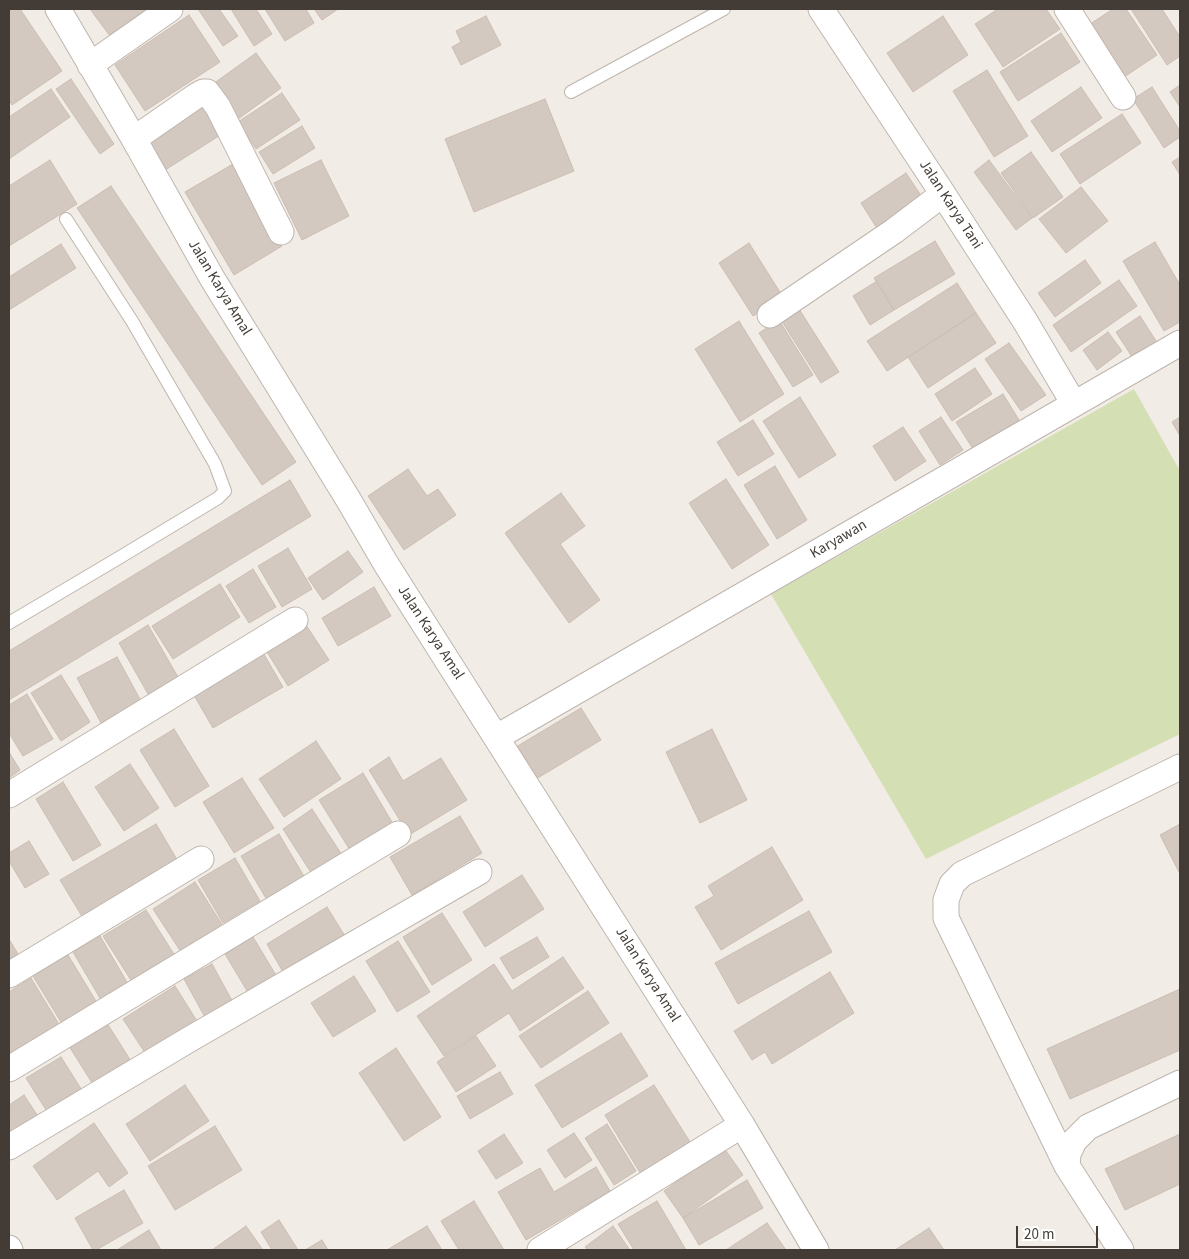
<!DOCTYPE html>
<html>
<head>
<meta charset="utf-8">
<style>
  body { margin:0 }
  #map { position:relative; width:1189px; height:1259px; overflow:hidden; background:#f1ece6; font-family:"Source Sans 3",sans-serif }
  canvas { display:block }
  .frame { position:absolute; inset:0; border:10px solid #433c36; pointer-events:none }
  .scale { position:absolute; left:1016px; top:1226px; width:82px; height:22px; box-sizing:border-box; border:2px solid #433c36; border-top:0; padding-left:6px; font-size:15px; line-height:18px; white-space:nowrap; color:#433c36; -webkit-text-stroke:4px #fff; paint-order:stroke }
</style>
</head>
<body>
<div id="map">
<canvas width="1189" height="1259"></canvas>
<div class="frame"></div>
<div class="scale">20 m</div>
</div>
<script>
const ctx = document.querySelector('canvas').getContext('2d');
ctx.lineJoin = 'round';
function fillPath(path, color) { ctx.fillStyle = color; ctx.fill(path, 'evenodd'); }
const toPath = rows => new Path2D(rows.map(r => 'M' + r).join(''));
function trace(path, color, width, dash) { ctx.strokeStyle = color; ctx.lineWidth = width; ctx.lineCap = dash ? 'butt' : 'round'; ctx.setLineDash(dash || []); ctx.stroke(path); }
function write(font, color, halo, rows, align = 'center') {
  ctx.font = font + ' "Source Sans 3",sans-serif'; ctx.lineWidth = 4.5; ctx.setLineDash([]); ctx.textBaseline = 'middle'; ctx.strokeStyle = halo; ctx.fillStyle = color; for (const [text, x, y, turn = 0] of rows) {
    ctx.save(); ctx.translate(x, y); ctx.rotate((+turn || 0) * Math.PI / 180); ctx.textAlign = isNaN(turn) ? turn : align; if (halo) ctx.strokeText(text, 0, 0); ctx.fillText(text, 0, 0); ctx.restore();
  }
}
const green = toPath([
  [1134,389,1180,471,1180,734,926,859,771,594]
]);
const building = toPath([
  [9,9,20,9,62,71,12,105,9,100,9,9],
  [90,9,146,9,110,36,90,9],
  [198,9,219,9,238,36,223,46,198,9],
  [231,9,256,9,272,34,254,46,231,9],
  [265,9,306,9,314,23,285,41,265,9],
  [314,9,338,9,322,20,314,9],
  [998,9,1046,9,1060,29,1003,67,975,24,998,9],
  [1113,9,1126,9,1157,55,1118,81,1084,28,1113,9],
  [1131,9,1162,9,1180,37,1180,56,1167,65,1131,9],
  [189,15,220,62,145,111,115,65,189,15],
  [486,16,501,45,461,65,452,47,461,42,456,31,486,16],
  [943,16,968,55,913,92,887,53,943,16],
  [1061,33,1080,62,1018,101,1000,72,1061,33],
  [256,53,281,88,238,119,213,84,256,53],
  [987,70,1028,136,994,157,953,91,987,70],
  [71,79,114,144,100,154,56,89,71,79],
  [1180,85,1180,107,1170,92,1180,85],
  [1081,87,1102,118,1052,152,1031,121,1081,87],
  [1152,87,1180,131,1180,137,1164,148,1133,99,1152,87],
  [51,89,70,117,9,159,9,117,51,89],
  [282,93,300,120,256,149,238,122,282,93],
  [545,99,574,171,474,212,445,139,545,99],
  [203,104,222,134,162,172,143,142,203,104],
  [1122,114,1141,143,1080,184,1060,154,1122,114],
  [302,126,315,148,273,174,259,152,302,126],
  [1031,152,1063,197,1033,218,1001,173,1031,152],
  [1180,157,1180,175,1172,162,1180,157],
  [50,160,77,204,9,246,9,186,50,160],
  [321,160,349,216,302,240,274,183,321,160],
  [989,160,1032,218,1016,230,974,172,989,160],
  [233,164,282,246,234,275,185,192,233,164],
  [906,173,926,203,880,233,861,203,906,173],
  [111,186,296,462,262,485,77,208,111,186],
  [1081,187,1108,221,1066,253,1039,219,1081,187],
  [935,241,955,274,894,310,874,278,935,241],
  [1155,242,1180,285,1180,322,1164,331,1123,261,1155,242],
  [749,243,783,297,753,316,719,263,749,243],
  [61,244,76,268,9,310,9,277,61,244],
  [1085,260,1101,283,1055,317,1038,293,1085,260],
  [1119,280,1137,306,1071,352,1053,325,1119,280],
  [877,281,894,310,870,325,853,296,877,281],
  [957,283,976,313,887,371,867,341,957,283],
  [799,309,839,372,821,383,781,320,799,309],
  [976,313,996,343,928,388,908,357,976,313],
  [1140,316,1158,344,1134,360,1116,332,1140,316],
  [779,320,813,375,793,387,759,333,779,320],
  [739,321,784,394,740,422,695,349,739,321],
  [1108,332,1122,351,1097,370,1083,350,1108,332],
  [1009,343,1046,395,1021,411,985,359,1009,343],
  [975,368,992,394,952,421,935,394,975,368],
  [1003,394,1019,420,973,449,956,422,1003,394],
  [800,397,836,455,799,478,763,421,800,397],
  [941,417,963,450,940,465,919,431,941,417],
  [1180,417,1180,436,1172,422,1180,417],
  [753,420,774,454,738,476,717,442,753,420],
  [903,427,926,461,895,481,873,446,903,427],
  [775,466,807,520,777,539,744,485,775,466],
  [408,469,427,496,438,489,456,515,404,550,368,496,408,469],
  [726,479,769,545,732,569,689,503,726,479],
  [290,480,311,516,9,700,9,651,290,480],
  [561,493,585,526,560,544,600,600,569,623,505,533,561,493],
  [288,548,312,589,282,607,258,566,288,548],
  [348,551,363,572,323,600,308,578,348,551],
  [253,569,276,607,249,623,226,586,253,569],
  [220,584,240,617,173,659,152,626,220,584],
  [374,587,391,616,338,646,322,618,374,587],
  [304,622,329,660,288,686,264,647,304,622],
  [148,625,182,684,152,701,119,643,148,625],
  [262,651,283,687,213,728,192,692,262,651],
  [117,657,141,701,101,723,77,678,117,657],
  [61,675,90,722,61,741,31,693,61,675],
  [27,694,53,739,23,756,9,733,9,705,27,694],
  [581,708,601,740,536,779,516,747,581,708],
  [174,729,209,786,175,807,140,750,174,729],
  [712,729,747,800,700,823,666,752,712,729],
  [316,741,341,779,284,817,259,779,316,741],
  [9,752,20,770,9,778,9,752],
  [389,757,403,781,441,758,467,800,409,835,369,770,389,757],
  [130,764,159,808,124,831,95,787,130,764],
  [363,773,396,829,353,855,319,800,363,773],
  [242,778,274,828,234,853,203,802,242,778],
  [63,782,101,845,73,861,36,799,63,782],
  [312,809,342,855,312,874,283,829,312,809],
  [460,816,482,853,412,895,390,857,460,816],
  [156,824,179,863,83,918,60,880,156,824],
  [1180,824,1180,872,1179,872,1160,835,1180,824],
  [279,834,305,878,267,900,241,856,279,834],
  [29,841,49,874,25,888,9,861,9,853,29,841],
  [772,847,803,900,721,950,695,907,714,896,708,886,772,847],
  [235,858,260,901,223,923,198,880,235,858],
  [522,875,544,909,485,947,463,912,522,875],
  [195,882,225,929,183,955,153,909,195,882],
  [327,907,348,941,287,979,267,944,327,907],
  [146,910,177,959,134,985,103,936,146,910],
  [809,911,832,952,738,1004,715,963,809,911],
  [442,913,472,960,432,985,403,937,442,913],
  [100,936,131,989,104,1005,73,952,100,936],
  [253,937,277,977,249,994,225,954,253,937],
  [537,937,549,957,513,979,500,958,537,937],
  [9,939,18,954,9,959,9,939],
  [398,941,430,992,397,1012,366,961,398,941],
  [68,955,102,1011,67,1032,33,976,68,955],
  [563,957,584,988,520,1031,509,1013,444,1056,417,1016,494,964,512,991,563,957],
  [212,964,235,1006,207,1021,184,979,212,964],
  [830,972,854,1013,772,1064,765,1052,752,1060,734,1031,830,972],
  [354,976,376,1011,333,1037,311,1003,354,976],
  [31,978,63,1031,9,1065,9,992,31,978],
  [175,986,202,1029,151,1062,123,1019,175,986],
  [1180,989,1180,1050,1070,1099,1047,1049,1180,989],
  [588,991,609,1023,541,1068,519,1036,588,991],
  [105,1020,134,1066,96,1089,67,1043,105,1020],
  [621,1033,648,1076,562,1128,535,1085,621,1033],
  [476,1036,496,1066,456,1092,437,1062,476,1036],
  [396,1048,441,1117,404,1141,359,1073,396,1048],
  [61,1057,83,1092,48,1113,26,1078,61,1057],
  [500,1072,513,1094,470,1119,457,1096,500,1072],
  [185,1085,209,1121,150,1161,126,1124,185,1085],
  [654,1085,692,1145,642,1176,605,1115,654,1085],
  [24,1095,43,1124,9,1134,9,1105,24,1095],
  [94,1123,128,1173,109,1187,98,1171,57,1200,33,1166,94,1123],
  [607,1124,636,1171,614,1185,585,1138,607,1124],
  [215,1126,242,1170,175,1210,148,1166,215,1126],
  [574,1133,592,1160,565,1178,547,1150,574,1133],
  [504,1134,523,1163,496,1179,478,1151,504,1134],
  [1180,1134,1180,1184,1125,1210,1105,1169,1180,1134],
  [724,1148,743,1175,683,1218,664,1191,724,1148],
  [596,1167,610,1191,526,1240,498,1192,540,1168,554,1192,596,1167],
  [747,1180,763,1208,699,1245,683,1218,747,1180],
  [124,1190,143,1223,96,1250,93,1250,75,1218,124,1190],
  [474,1201,504,1250,459,1250,441,1221,474,1201],
  [657,1201,686,1250,634,1250,618,1224,657,1201],
  [279,1220,298,1250,272,1250,261,1232,279,1220],
  [767,1223,786,1250,726,1250,767,1223],
  [246,1226,263,1250,212,1250,246,1226],
  [427,1226,442,1250,387,1250,427,1226],
  [613,1226,630,1250,588,1250,585,1247,613,1226],
  [929,1228,944,1250,895,1250,929,1228],
  [149,1230,161,1250,117,1250,149,1230],
  [322,1240,328,1250,305,1250,322,1240]
]);
const lane = toPath([
  [571,92,724,9],
  [9,623,117,559,218,498,225,491,215,464,132,321,66,219]
]);
const street = toPath([
  [58,9,134,139,212,278,348,499,386,564,742,1125,816,1250],
  [821,9,943,194,1025,321,1074,404],
  [1067,9,1123,97],
  [90,65,170,9],
  [134,139,196,96,203,92,207,92,218,107,281,232],
  [770,315,894,231,943,194],
  [497,737,1180,343],
  [9,795,295,620],
  [9,975,201,859],
  [9,1069,398,834],
  [9,1147,190,1039,479,872],
  [1067,1166,946,918,946,900,952,884,962,874,1180,767],
  [9,1248,10,1250],
  [540,1250,742,1125],
  [1121,1250,1067,1166,1068,1154,1074,1141,1088,1127,1180,1083]
]);
const streetNames = [
  ["Jalan Karya Tani",950,205,57],
  ["Jalan Karya Amal",219,288,59],
  ["Karyawan",839,540,-30],
  ["Jalan Karya Amal",430,633,57],
  ["Jalan Karya Amal",647,975,58]
];
fillPath(green, '#d4e0b4');
fillPath(building, '#d4c9c0');
trace(building, '#cbbdb1', 1);
trace(lane, '#beb5ad', 14);
trace(street, '#beb5ad', 27);
trace(lane, '#fff', 12);
trace(street, '#fff', 25);
write('15px', '#433c36', '#fff', streetNames);
</script>
</body>
</html>
